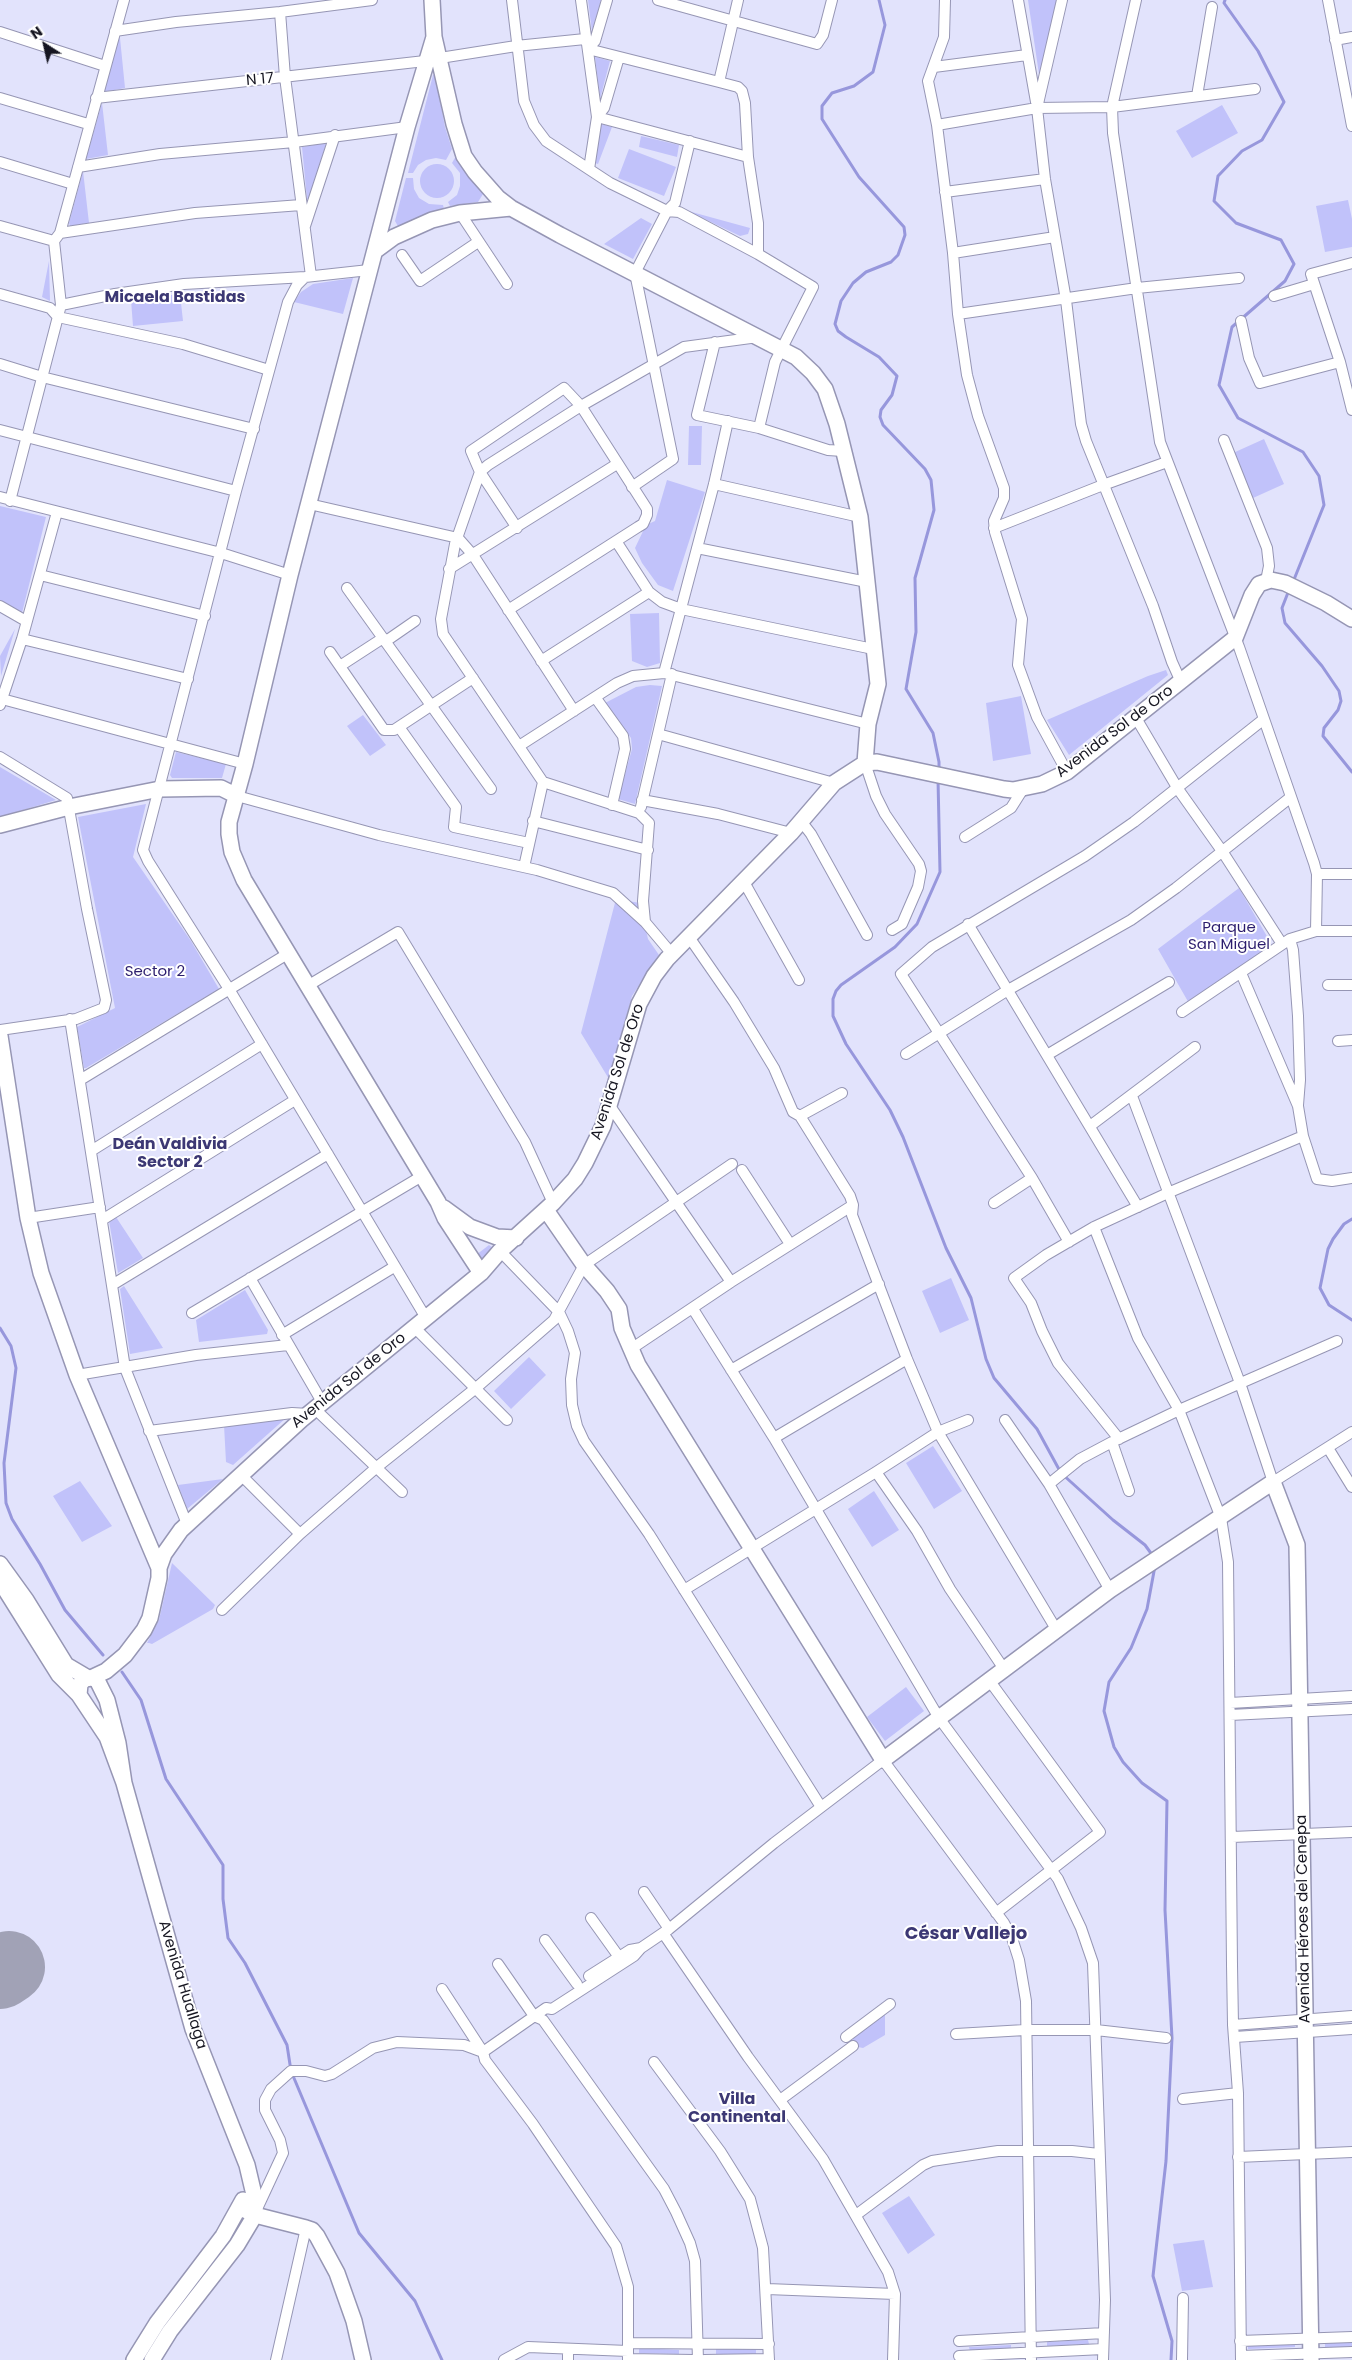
<!DOCTYPE html>
<html>
<head>
<meta charset="utf-8">
<style>
  body { margin:0 }
  #map { position:relative; width:1352px; height:2360px; overflow:hidden; background:#e2e3fc; font-family:Poppins,sans-serif }
  canvas { display:block }
  .north { position:absolute; left:20px; top:20px; width:50px; height:50px; -webkit-text-stroke:4px #fff; paint-order:stroke; rotate:325deg; font-size:14px; font-weight:700; line-height:20px; text-align:center; color:#161621 }
  .north::after { content:''; display:block; margin:auto; width:18px; height:22px; background:#161621; clip-path:polygon(50% 0,100% 100%,50% 72%,0 100%) }
</style>
</head>
<body>
<div id="map">
<canvas width="1352" height="2360"></canvas>
<div class="north">N</div>
</div>
<script>
const ctx = document.querySelector('canvas').getContext('2d');
ctx.lineJoin = 'round';
function fillPath(path, color) { ctx.fillStyle = color; ctx.fill(path, 'evenodd'); }
const toPath = rows => new Path2D(rows.map(r => 'M' + r).join(''));
function trace(path, color, width, dash) { ctx.strokeStyle = color; ctx.lineWidth = width; ctx.lineCap = dash ? 'butt' : 'round'; ctx.setLineDash(dash || []); ctx.stroke(path); }
function write(font, color, halo, rows, align = 'center') {
  ctx.font = font + ' Poppins,sans-serif'; ctx.lineWidth = 4; ctx.setLineDash([]); ctx.textBaseline = 'middle'; ctx.strokeStyle = halo; ctx.fillStyle = color; for (const [text, x, y, turn = 0] of rows) {
    ctx.save(); ctx.translate(x, y); ctx.rotate((+turn || 0) * Math.PI / 180); ctx.textAlign = isNaN(turn) ? turn : align; if (halo) ctx.strokeText(text, 0, 0); ctx.fillText(text, 0, 0); ctx.restore();
  }
}
const green = toPath([
  [588,0,601,0,592,32],
  [1028,0,1057,0,1040,81],
  [120,38,125,88,104,92,118,39],
  [595,57,610,61,600,99],
  [433,75,435,75,445,127,452,149,446,160,436,158,426,160,418,165,413,173,408,173],
  [102,103,108,155,86,159],
  [1222,105,1238,133,1192,158,1176,131],
  [601,124,612,127,598,164,595,163],
  [641,136,679,145,677,157,639,147],
  [326,143,310,199,307,199,302,147],
  [629,149,676,167,664,196,618,178],
  [456,156,483,194,478,202,450,206,448,202,457,195,460,186,460,173,452,163],
  '420 181a17 17 0 1 1 34 0a17 17 0 1 1-34 0Z',
  [83,171,89,223,70,226,69,223],
  [406,178,413,178,414,189,419,198,429,204,443,205,444,209,419,217,399,228,395,221],
  [1348,200,1352,219,1352,247,1325,252,1316,206],
  [688,211,750,228,748,234,740,236],
  [641,218,652,224,633,259,604,244],
  [49,261,50,301,42,297],
  [353,278,343,314,294,302,301,292,313,284],
  [180,294,183,321,133,326,131,300],
  [689,426,702,426,701,465,688,465],
  [1264,439,1284,484,1253,498,1233,453],
  [667,480,705,492,673,591,658,585,642,563,635,548,646,525,655,521],
  [0,506,46,517,22,613,0,600],
  [659,613,660,663,647,667,632,661,630,614],
  [15,629,1,676,0,656],
  [1166,670,1168,675,1069,755,1047,720,1148,676],
  [650,685,662,686,635,804,618,799,632,749,631,738,605,703,636,687],
  [1021,696,1031,754,993,761,986,703],
  [363,715,386,745,370,756,347,726],
  [176,752,226,764,222,778,172,778,170,775],
  [0,767,56,800,0,817],
  [146,804,133,857,191,941,219,989,86,1068,84,1068,77,1027,115,1008,78,817],
  [1239,888,1272,945,1190,1005,1158,949],
  [616,899,640,903,648,939,659,955,632,996,609,1079,581,1033],
  [116,1217,143,1258,118,1273,109,1221],
  [489,1245,493,1248,485,1259,479,1258,476,1255],
  [951,1278,969,1320,940,1333,922,1291],
  [124,1286,163,1348,130,1354,120,1289],
  [245,1290,268,1330,267,1334,199,1342,196,1320],
  [529,1357,546,1375,511,1409,494,1391],
  [286,1418,233,1465,226,1462,224,1425],
  [933,1446,962,1491,934,1509,906,1463],
  [223,1479,187,1509,178,1485],
  [80,1481,112,1526,82,1542,53,1496],
  [874,1491,899,1530,872,1547,848,1509],
  [172,1563,215,1605,213,1609,152,1644,149,1643,147,1643,159,1620],
  [906,1687,924,1711,885,1741,867,1717],
  [885,2012,885,2035,863,2048,858,2047,851,2037],
  [909,2196,935,2235,908,2254,882,2213],
  [236,2221,241,2225,231,2243,194,2292,189,2288],
  [1204,2240,1213,2287,1182,2291,1173,2244],
  [1088,2340,1089,2344,1047,2346,1047,2342],
  [1352,2341,1352,2347,1325,2347,1325,2342],
  [1295,2343,1295,2347,1248,2349,1248,2345],
  [1011,2345,1011,2349,970,2351,969,2347],
  [639,2348,679,2350,679,2354,639,2353],
  [716,2348,756,2349,756,2354,716,2354]
]);
const stream = toPath([
  [879,0,885,25,873,72,854,86,832,93,822,106,822,119,859,177,904,227,905,235,898,255,891,262,866,272,853,283,841,301,835,324,838,331,846,337,879,357,897,376,892,395,881,410,880,417,883,425,925,469,931,480,934,510,915,578,916,632,906,689,933,733,939,762,939,771],
  [1225,0,1224,3,1258,51,1284,102,1262,140,1242,151,1218,176,1214,201,1236,223,1281,240,1294,264,1285,281,1232,327,1219,385,1238,418,1303,452,1319,476,1324,505,1293,582],
  [1289,590,1282,608,1285,623,1322,666,1339,691,1341,701,1338,710,1324,728,1323,736,1352,772],
  [938,779,940,872,917,924,895,947,841,985,836,991,833,999,833,1016,846,1044,890,1110,903,1137,946,1248,971,1298,986,1359,994,1378,1037,1429,1061,1473,1113,1520,1145,1545,1153,1556],
  [1352,1219,1344,1224,1333,1239,1328,1249,1320,1288,1329,1305,1352,1320],
  [0,1328,11,1346,16,1368,4,1463,6,1503,12,1519,40,1564,65,1610,103,1655],
  [1155,1566,1147,1609,1131,1648,1109,1682,1104,1711,1114,1747,1123,1762,1142,1783,1167,1801,1165,1910,1172,2038,1166,2161,1153,2276,1172,2341,1171,2360],
  [122,1672,141,1700,166,1779,223,1865,223,1899,228,1938,245,1963,287,2045,291,2071,359,2233,415,2301,442,2360]
]);
const runway = toPath([
  [0,1973,9,1967]
]);
const street = toPath([
  [512,0,524,101,534,125,546,141,610,183,667,211,679,212,758,254,813,287,775,362,759,428],
  [581,0,597,117,589,169],
  [607,0,595,41,588,49,719,82,738,87,742,91,745,103,748,157,758,223,758,254],
  [658,0,817,44,823,35,832,0],
  [945,0,944,37,928,81,937,125,953,253,958,314,967,375,978,416,1004,488,1004,498,994,521,995,532,1022,619,1018,665,1037,717,1067,772],
  [1018,0,1036,102],
  [1062,0,1037,108,1045,179,1066,300,1081,424,1086,441,1153,606,1172,662,1181,682],
  [1136,0,1112,107,1113,133,1160,442,1239,647,1314,863,1317,874,1316,931],
  [1328,0,1352,126],
  [280,12,285,77,311,276],
  [115,31,176,22,280,12,372,0],
  [0,32,105,66],
  [1335,40,1352,37],
  [619,57,604,108,597,117,748,157],
  [440,58,516,46,585,39],
  [934,67,1027,55],
  [719,82,738,0],
  [1197,96,1212,7],
  [0,98,88,124],
  [96,98,425,61],
  [937,125,1037,108,1112,107,1255,89],
  [0,162,73,184],
  [78,167,160,154,294,142,407,127],
  [945,192,1045,179],
  [460,213,507,284],
  [0,226,54,241],
  [305,226,335,135],
  [60,233,195,213,301,205],
  [953,253,1055,237],
  [402,255,420,281,478,242],
  [1352,263,1311,274,1340,362,1352,410],
  [305,277,297,285,288,302,236,491,143,850,148,861,229,989,426,1318],
  [0,294,50,308,58,317,183,344,269,370],
  [1274,296,1314,284],
  [61,305,115,294,184,284,305,277,369,270],
  [958,314,1137,288,1239,278],
  [1241,321,1249,358,1260,383,1340,362],
  [715,342,697,415,759,428,828,450,843,451],
  [0,364,42,377,254,429],
  [0,430,236,491],
  [1224,440,1267,548,1269,566,1266,581],
  [714,484,860,517],
  [632,487,673,459,635,273,667,211,675,203,690,141],
  [0,497,221,553,290,575],
  [10,501,61,305,54,241,60,233,124,0],
  [309,504,458,538,473,555,574,711],
  [994,528,1103,485,1167,462],
  [616,541,649,592,662,602,681,609,873,649],
  [697,548,867,582],
  [449,569,617,464],
  [40,575,205,616],
  [347,588,491,789],
  [0,606,26,621],
  [508,610,638,527,643,524,647,515,647,509,581,406,564,388,471,451,480,472,517,528],
  [22,639,188,679],
  [330,652,384,730,394,730,473,678],
  [541,661,649,592],
  [340,666,380,640,389,639,415,621],
  [664,673,714,484,728,421],
  [595,697,623,736,625,749,612,805],
  [2,699,245,764],
  [0,705,22,639,57,512],
  [1136,718,1178,789,1222,851,1282,944],
  [399,727,456,807,454,827,529,843],
  [658,734,834,783],
  [519,746,617,683,633,676,664,673,868,724],
  [0,757,67,798,87,909,106,1000,104,1008,76,1019,0,1030],
  [865,763,876,796,885,814,919,864,921,871,918,887,902,924,892,930],
  [237,796,379,835,537,870,613,893,645,922],
  [642,800,718,814,791,833],
  [641,807,672,674],
  [533,821,648,850],
  [801,821,811,834,867,935],
  [965,837,1011,808,1023,789],
  [524,867,543,782],
  [1317,874,1352,874],
  [744,882,799,980],
  [968,924,1138,1207],
  [689,937,734,1002,774,1068,793,1112,800,1116,850,1196,853,1205,852,1215,907,1359,938,1432,1056,1629],
  [1290,939,1293,950,1298,1016,1300,1080,1298,1105],
  [672,954,645,922,643,901,649,823,639,813,543,782,443,634,441,619,455,544,480,472,488,465,581,406,684,347,758,337],
  [1241,973,1298,1106,1303,1136,1317,1179,1332,1181,1352,1178],
  [309,985,398,932,525,1142,553,1203],
  [1328,985,1352,985],
  [1182,1012,1290,939,1316,931,1352,931],
  [70,1019,125,1368,187,1524],
  [1338,1041,1352,1040],
  [906,1054,1008,990,1131,920,1176,888,1291,797],
  [1047,1055,1169,982],
  [80,1080,289,953],
  [1132,1096,1240,1383,1273,1482,1352,1432],
  [610,1106,731,1282],
  [800,1116,842,1093],
  [1090,1126,1195,1047],
  [91,1151,262,1044],
  [742,1170,790,1244],
  [994,1203,1032,1178],
  [28,1218,100,1207],
  [102,1220,295,1100],
  [1094,1227,1138,1338,1179,1410,1221,1518,1228,1562,1232,1965,1233,2025,1238,2093,1241,2360],
  [1069,1242,1032,1178,901,974,932,947,1085,856,1134,822,1264,719],
  [500,1251,559,1312,568,1331,575,1353,571,1379,572,1405,577,1426,584,1441,649,1534,821,1807],
  [250,1278,322,1402],
  [112,1285,328,1154],
  [693,1309,774,1438,939,1718,1058,1879,1081,1928,1093,1963,1105,2300,1103,2360],
  [192,1313,422,1176],
  [415,1328,507,1420],
  [282,1335,394,1267],
  [631,1349,731,1282,853,1205],
  [731,1370,879,1284],
  [77,1375,196,1355,288,1345],
  [315,1409,402,1492],
  [1005,1420,1049,1484,1110,1590],
  [149,1431,292,1413,309,1414],
  [774,1438,907,1359],
  [1119,1439,1058,1363,1042,1331,1031,1303,1014,1278,1046,1255,1094,1227,1170,1192,1303,1136],
  [1112,1442,1129,1491],
  [1328,1448,1352,1487],
  [876,1472,917,1531,950,1589,1004,1669],
  [240,1474,300,1534],
  [1049,1484,1080,1459,1112,1442,1179,1410,1337,1341],
  [684,1590,876,1472,938,1432,968,1420],
  [222,1610,300,1534,377,1467,476,1388,554,1320,584,1265,732,1164],
  [989,1680,1100,1832,996,1913],
  [1230,1703,1352,1696],
  [1230,1715,1352,1709],
  [1232,1837,1352,1832],
  [644,1892,669,1929],
  [591,1918,619,1957],
  [663,1933,748,2057,823,2159,888,2272,895,2294,893,2360],
  [545,1940,577,1984],
  [498,1964,534,2016,543,2020,664,2189,676,2212,690,2243,695,2261,698,2360],
  [589,1976,630,1950,641,1948],
  [442,1989,483,2052,485,2060,533,2124,616,2246,628,2287,628,2360],
  [1233,2025,1352,2016],
  [956,2034,1025,2030,1096,2030,1166,2038],
  [846,2037,890,2004],
  [1235,2037,1352,2029],
  [483,2052,546,2008,552,2009,634,1956,641,1948,669,1929,774,1843,883,1760,1004,1923,1012,1938,1019,1960,1026,2001,1031,2360],
  [654,2062,720,2151,750,2199,763,2248,769,2360],
  [1183,2099,1238,2093],
  [780,2100,853,2046],
  [1238,2157,1352,2152],
  [257,2209,283,2153,280,2140,265,2110,265,2100,271,2089,291,2071,306,2071,325,2076,332,2074,373,2048,397,2042,464,2045,483,2052],
  [856,2215,923,2165,932,2161,998,2151,1072,2151,1099,2154],
  [767,2289,895,2294],
  [959,2341,1104,2333],
  [1240,2341,1352,2337],
  [628,2343,769,2344],
  [959,2356,1103,2349],
  [1241,2356,1352,2352],
  [628,2359,693,2360],
  [276,2360,306,2228],
  [504,2360,528,2347,628,2351],
  [568,2360,568,2349],
  [704,2360,769,2359],
  [1182,2360,1183,2298]
]);
const secondary = toPath([
  [432,0,434,37,407,127,290,575,245,764,229,822,229,834,232,852,244,880,438,1202,445,1218,481,1273],
  [434,37,454,124,464,156,475,172,498,198,511,208,560,235,796,357,813,373,825,389,837,424,860,517,878,684,868,724,865,763],
  [375,251,394,237,432,220,460,213,511,208],
  [0,825,69,807,160,789,221,788,237,796],
  [0,1036,28,1218,41,1273,77,1375,159,1568],
  [444,1208,470,1227,497,1237,516,1238],
  [546,1210,584,1265,607,1291,619,1309,622,1328,638,1365,883,1760,1110,1590,1273,1482,1297,1545,1311,2360],
  [0,1564,26,1600,66,1665,88,1678],
  [0,1581,59,1675,79,1695],
  [91,1678,106,1671,125,1655,144,1630,150,1618,159,1578,159,1568,164,1554,181,1530,301,1420,481,1273,500,1251,553,1203,575,1179,585,1163,603,1126,639,1004,654,976,667,959,791,833,834,783,865,763,877,762,1004,789,1013,790,1042,784,1067,772,1235,638,1252,595,1259,584,1271,580,1285,583,1326,603,1352,619],
  [124,1783,118,1743,107,1700,97,1680,91,1678,85,1679,80,1684,79,1695,107,1737,124,1783,193,2029,247,2165,255,2199,255,2215,237,2245,170,2331,152,2360],
  [239,2207,255,2215,306,2228,312,2230,317,2236,337,2273,354,2321,363,2360],
  [134,2360,157,2323,223,2236,243,2200]
]);
const streetNames = [
  ["N 17",260,80,-5],
  ["Avenida Sol de Oro",1115,732,-37],
  ["Avenida Sol de Oro",618,1072,-72],
  ["Avenida Sol de Oro",349,1381,-39],
  ["Avenida Héroes del Cenepa",1304,1919,-91],
  ["Avenida Huallaga",182,1985,73]
];
const parkNames = [
  ["Parque",1229,928],
  ["San Miguel",1229,945],
  ["Sector 2",155,972]
];
const neighbourhoodNames = [
  ["Micaela Bastidas",175,298],
  ["Deán Valdivia",170,1145],
  ["Sector 2",170,1163],
  ["Villa",737,2100],
  ["Continental",737,2118]
];
const quarterNames = [
  ["César Vallejo",966,1934]
];
fillPath(green, '#c1c2fa');
trace(stream, '#9797dc', 3);
trace(runway, '#a1a2b6', 72);
trace(street, '#9696b4', 12);
trace(secondary, '#9696b4', 18);
trace(street, '#fff', 10);
trace(secondary, '#fff', 15);
write('15px', '#161621', '#fff', streetNames);
write('15px', '#2c1e6e', '#fff', parkNames);
write('bold 16px', '#3c3874', '#fff', neighbourhoodNames);
write('bold 18px', '#3c3874', '#fff', quarterNames);
</script>
</body>
</html>
